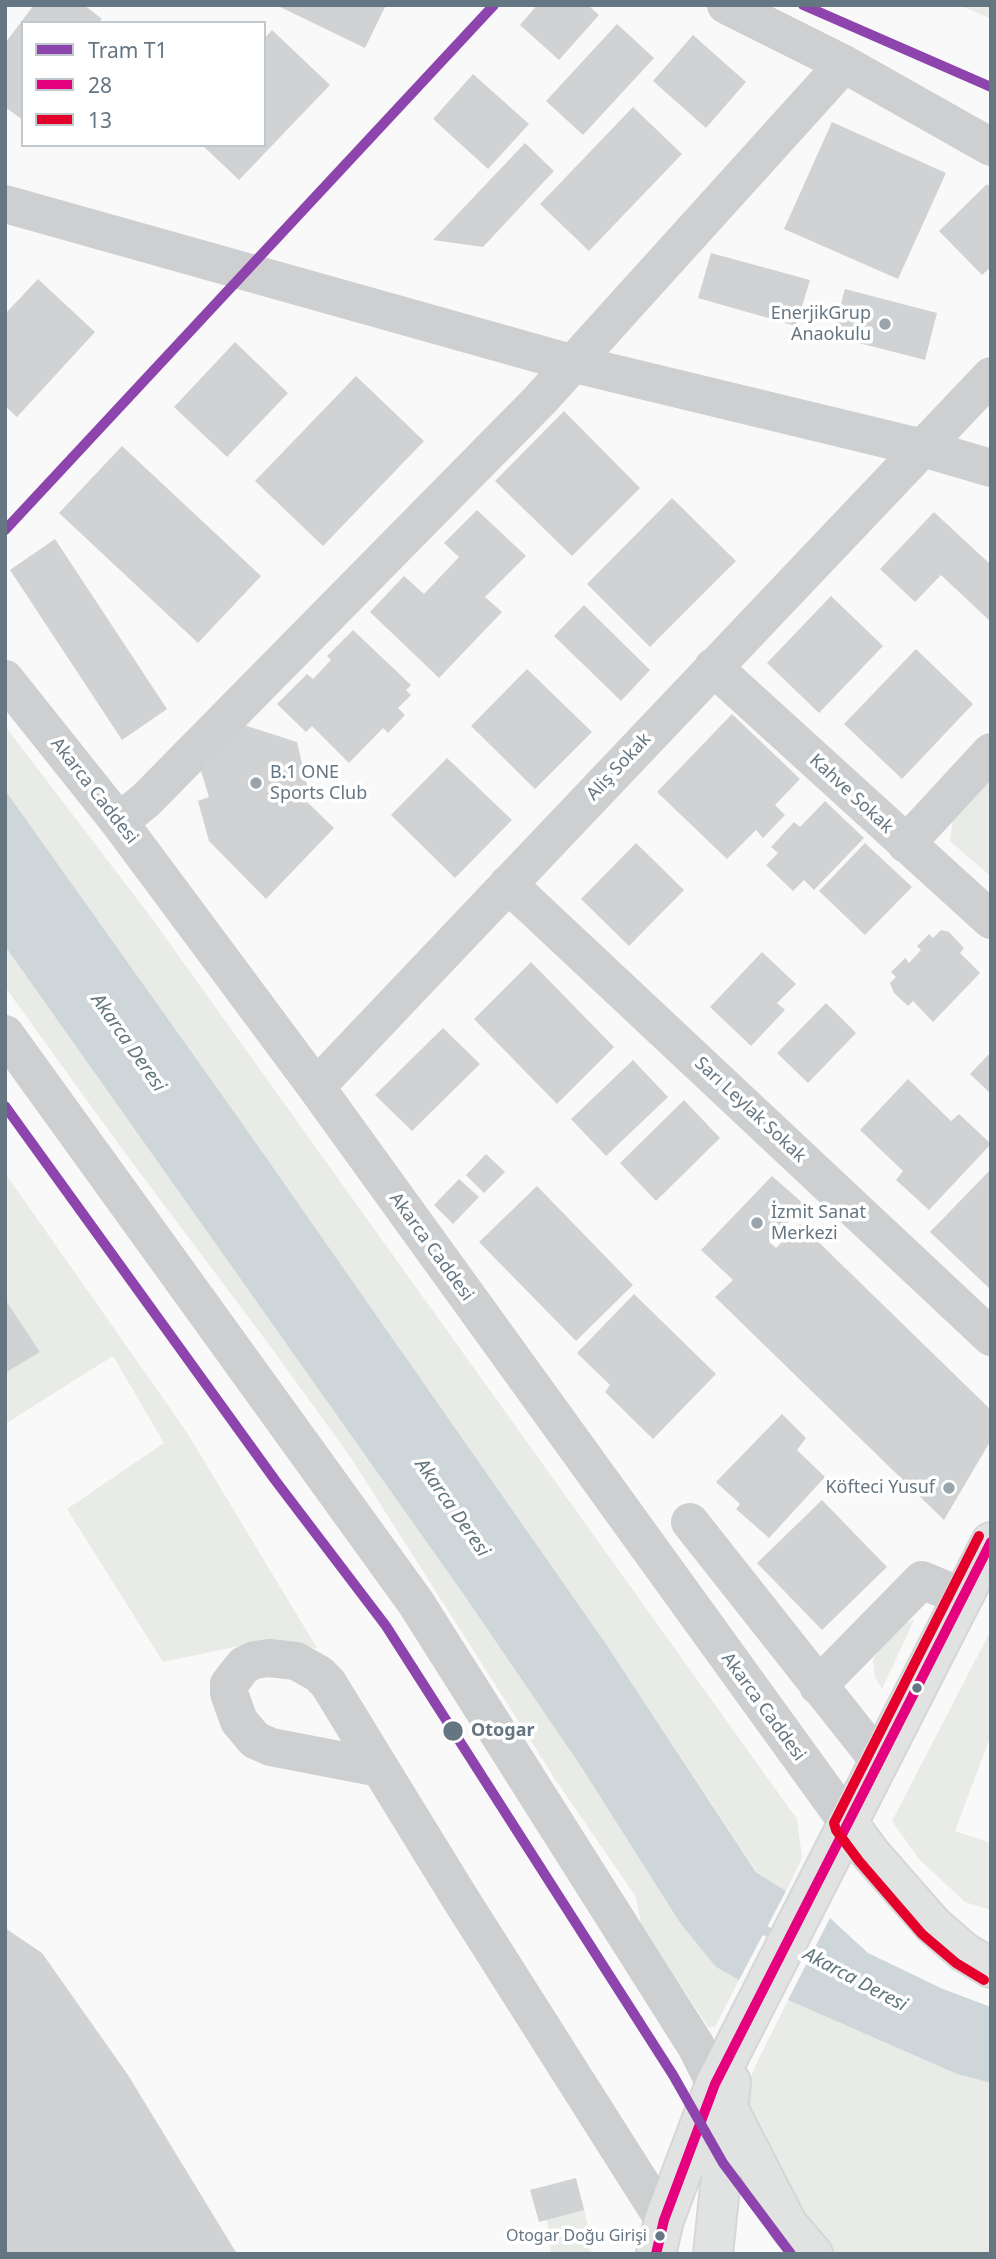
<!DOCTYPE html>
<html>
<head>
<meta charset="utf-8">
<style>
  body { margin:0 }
  #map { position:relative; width:996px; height:2259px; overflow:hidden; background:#f9f9f9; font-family:"Noto Sans",sans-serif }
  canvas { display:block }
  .frame { position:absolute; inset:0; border:7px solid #657683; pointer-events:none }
  .legend { position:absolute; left:21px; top:21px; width:245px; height:126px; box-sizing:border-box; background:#fff; border:2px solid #c1c8cd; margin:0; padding:9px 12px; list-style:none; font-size:21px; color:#657683 }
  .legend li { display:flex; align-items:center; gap:14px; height:35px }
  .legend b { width:35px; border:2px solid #c1c8cd }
</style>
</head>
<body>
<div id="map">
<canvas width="996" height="2259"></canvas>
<div class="frame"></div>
<ul class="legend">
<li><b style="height:9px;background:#8e44ad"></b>Tram T1</li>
<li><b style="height:9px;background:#e5007d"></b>28</li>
<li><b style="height:9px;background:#e4002b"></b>13</li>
</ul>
</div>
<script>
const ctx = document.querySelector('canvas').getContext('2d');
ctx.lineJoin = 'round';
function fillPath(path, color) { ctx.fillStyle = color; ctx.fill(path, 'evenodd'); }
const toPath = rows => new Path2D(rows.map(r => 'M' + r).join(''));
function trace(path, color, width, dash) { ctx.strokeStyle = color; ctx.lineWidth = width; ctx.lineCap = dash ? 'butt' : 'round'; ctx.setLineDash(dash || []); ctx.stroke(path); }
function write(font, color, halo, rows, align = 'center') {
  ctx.font = font + ' "Noto Sans",sans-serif'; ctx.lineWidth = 7; ctx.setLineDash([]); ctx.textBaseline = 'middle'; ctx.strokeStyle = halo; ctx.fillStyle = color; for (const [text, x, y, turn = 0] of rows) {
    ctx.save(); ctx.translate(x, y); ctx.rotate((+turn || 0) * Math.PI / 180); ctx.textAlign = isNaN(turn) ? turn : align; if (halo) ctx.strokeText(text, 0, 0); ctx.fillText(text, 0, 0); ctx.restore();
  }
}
const green = toPath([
  [960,5,991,5,991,19],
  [5,726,150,916,797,1819,802,1858,786,1891,757,1872,606,1644,242,1123,5,790],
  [991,776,991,877,950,841,953,818],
  [5,946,464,1595,582,1768,680,1923,716,1967,739,1980,715,2027,708,2027,641,1924,636,1897,559,1785,351,1458,273,1350,125,1153,5,987],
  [5,1173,186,1431,317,1648,239,1646,163,1662,67,1509,164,1443,113,1356,5,1424,5,1373,40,1352,5,1299],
  [914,1620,882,1689,875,1677,873,1659,886,1640,906,1623],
  [991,1630,991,1735,955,1831,991,1843,991,1910,965,1902,919,1859,892,1821],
  [788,2000,957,2074,991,2083,991,2254,827,2254,742,2115,745,2092,756,2064],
  [582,2200,589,2231,591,2254,551,2254,546,2211]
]);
const water = toPath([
  [5,790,242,1123,606,1644,756,1872,786,1891,739,1980,716,1967,680,1923,582,1768,464,1595,5,946],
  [830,1918,868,1953,943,1989,991,2007,991,2083,957,2074,788,2000]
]);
const stream = toPath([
  [753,1923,820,1964]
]);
const building = toPath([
  [34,5,84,5,102,19,99,23,23,23,23,120,5,107,5,43],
  [276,5,386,5,365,48],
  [537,5,588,5,599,15,559,60,520,25],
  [617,24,654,58,583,135,546,101],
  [272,30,330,85,239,180,202,145,264,145,264,39],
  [693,35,746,82,706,128,653,81],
  [473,74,529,124,488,169,433,119],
  [633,107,682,154,589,251,540,204],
  [832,122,946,173,898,279,784,229],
  [525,143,554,171,483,247,433,240],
  [987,184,991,188,991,267,982,275,939,231],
  [711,253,810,280,796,326,698,298],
  [38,279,95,332,17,417,5,406,5,314],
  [845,289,937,313,925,360,832,336],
  [235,342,288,393,227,457,174,407],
  [356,376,424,441,323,546,255,481],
  [564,411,640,488,572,556,495,481],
  [122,446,261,576,198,643,59,513],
  [672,498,736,561,650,647,587,584],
  [477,510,526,556,485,597,502,612,439,678,370,612,404,576,424,594,459,557,444,543],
  [934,512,991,565,991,622,941,575,915,602,880,569],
  [55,539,167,709,122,740,10,570],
  [831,596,883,646,819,713,767,663],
  [584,605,650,670,621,701,554,636],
  [353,630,411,685,406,690,411,695,398,708,405,715,388,733,383,728,349,763,312,726,306,732,277,704,307,674,313,679,331,660,327,656],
  [916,649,973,704,902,779,844,724],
  [527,669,592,732,535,789,471,726],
  [732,714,800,779,775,805,785,815,763,838,756,830,727,859,657,792],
  [244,725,297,742,310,798,306,801,334,828,266,899,209,841,198,801,209,797,201,771],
  [447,758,512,820,455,878,391,815],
  [825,801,864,838,814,890,804,880,793,891,766,865,778,853,771,847,794,822,800,827],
  [636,843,684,890,629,946,581,899],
  [865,843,912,887,865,935,819,891],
  [941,930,949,932,964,948,960,953,980,973,933,1022,913,1001,908,1006,894,993,890,983,896,977,891,972,905,958,909,963,921,950,917,946,929,934,933,938],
  [762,952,796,984,777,1003,785,1010,751,1046,710,1007],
  [531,962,614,1047,557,1104,474,1019],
  [826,1003,856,1033,808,1083,777,1053],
  [443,1028,480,1064,412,1131,375,1095],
  [991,1052,991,1094,970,1074],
  [633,1060,668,1097,606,1156,571,1119],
  [908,1079,951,1121,959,1114,991,1144,929,1210,896,1180,903,1171,860,1130],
  [684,1100,720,1138,656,1201,620,1163],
  [486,1154,505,1172,484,1193,466,1175],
  [991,1169,991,1290,930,1232],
  [772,1176,805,1205,769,1242,776,1248,800,1224,991,1410,991,1440,944,1520,715,1297,733,1280,701,1250],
  [459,1179,479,1197,453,1224,434,1205],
  [537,1186,633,1285,576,1341,479,1242],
  [634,1294,716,1374,653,1439,605,1392,610,1385,577,1353],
  [5,1299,40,1352,5,1373],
  [782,1414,806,1438,797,1450,825,1477,769,1538,736,1509,740,1504,716,1482],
  [822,1500,887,1567,822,1630,757,1563],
  [5,1928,42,1953,128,2075,237,2254,5,2254],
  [576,2178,584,2210,539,2222,530,2190]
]);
const minor = toPath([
  [726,5,844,64,991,147],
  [5,204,571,363,923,448,991,468],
  [713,667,991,920],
  [5,679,119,822,316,1087,848,1823],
  [119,822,146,800,540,400,844,64],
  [906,844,991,752],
  [508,884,991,1337],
  [5,1034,416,1603,696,2046,715,2084],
  [316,1087,991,376],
  [690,1522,879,1761],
  [818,1686,922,1580,962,1597],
  [380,1768,271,1747,255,1740,239,1721,229,1693,229,1684,244,1665,255,1660,269,1658,296,1661,319,1674,328,1683,380,1768,458,1895,664,2220]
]);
const major = toPath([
  [848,1823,870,1853,933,1925,964,1952,991,1968],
  [728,2108,788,2225,813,2254],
  [656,2254,664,2220,715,2084,991,1542],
  [713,2254,731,2082]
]);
const bus1 = toPath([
  [656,2254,664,2220,715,2084,991,1542]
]);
const bus2 = toPath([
  [979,1536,834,1823,836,1830,859,1861,922,1934,956,1963,984,1980]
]);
const tram1 = toPath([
  [803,5,991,87],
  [5,530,494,5],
  [5,1106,275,1480,386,1626,673,2075,723,2163,791,2254]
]);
const markers = [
  [885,324,7,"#99a4ac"],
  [256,783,7,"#99a4ac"],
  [757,1223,7,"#99a4ac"],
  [949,1488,7,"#99a4ac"],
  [917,1688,6,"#657683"],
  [453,1731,11,"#657683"],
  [660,2236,6,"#657683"]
];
const busNames = [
  ["Otogar Doğu Girişi",647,2236]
];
const poiNames = [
  ["EnerjikGrup",871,314],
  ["Anaokulu",871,335],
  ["B.1 ONE",270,773,"left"],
  ["Sports Club",270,794,"left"],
  ["İzmit Sanat",771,1213,"left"],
  ["Merkezi",771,1234,"left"],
  ["Köfteci Yusuf",935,1488]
];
const streetNames = [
  ["Aliş Sokak",619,767,-47],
  ["Akarca Caddesi",94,791,52],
  ["Kahve Sokak",851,794,43],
  ["Sarı Leylak Sokak",750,1110,43],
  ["Akarca Caddesi",431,1247,54],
  ["Akarca Caddesi",763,1707,54]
];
const stopNames = [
  ["Otogar",471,1731]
];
const waterNames = [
  ["Akarca Deresi",128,1043,55],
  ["Akarca Deresi",452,1508,55],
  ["Akarca Deresi",855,1980,28]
];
fillPath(green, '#e8ebe6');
fillPath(water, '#ced6d9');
trace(stream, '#ced6d9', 10);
fillPath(building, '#d0d2d3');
trace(major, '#d5d6d7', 42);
trace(minor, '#cecfd0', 38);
trace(major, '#e1e2e2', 38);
trace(bus1, '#e5007d', 10);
trace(bus2, '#e4002b', 10);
trace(tram1, '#8e44ad', 10);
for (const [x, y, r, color] of markers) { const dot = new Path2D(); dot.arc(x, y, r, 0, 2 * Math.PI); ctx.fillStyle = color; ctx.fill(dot); trace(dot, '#fff', 2.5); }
write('16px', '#657683', '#fff', busNames, 'right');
write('18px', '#657683', '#fff', poiNames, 'right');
write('18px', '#657683', '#fff', streetNames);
write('bold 18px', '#657683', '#fff', stopNames, 'left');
write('italic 19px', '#60757c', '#fff', waterNames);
</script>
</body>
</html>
